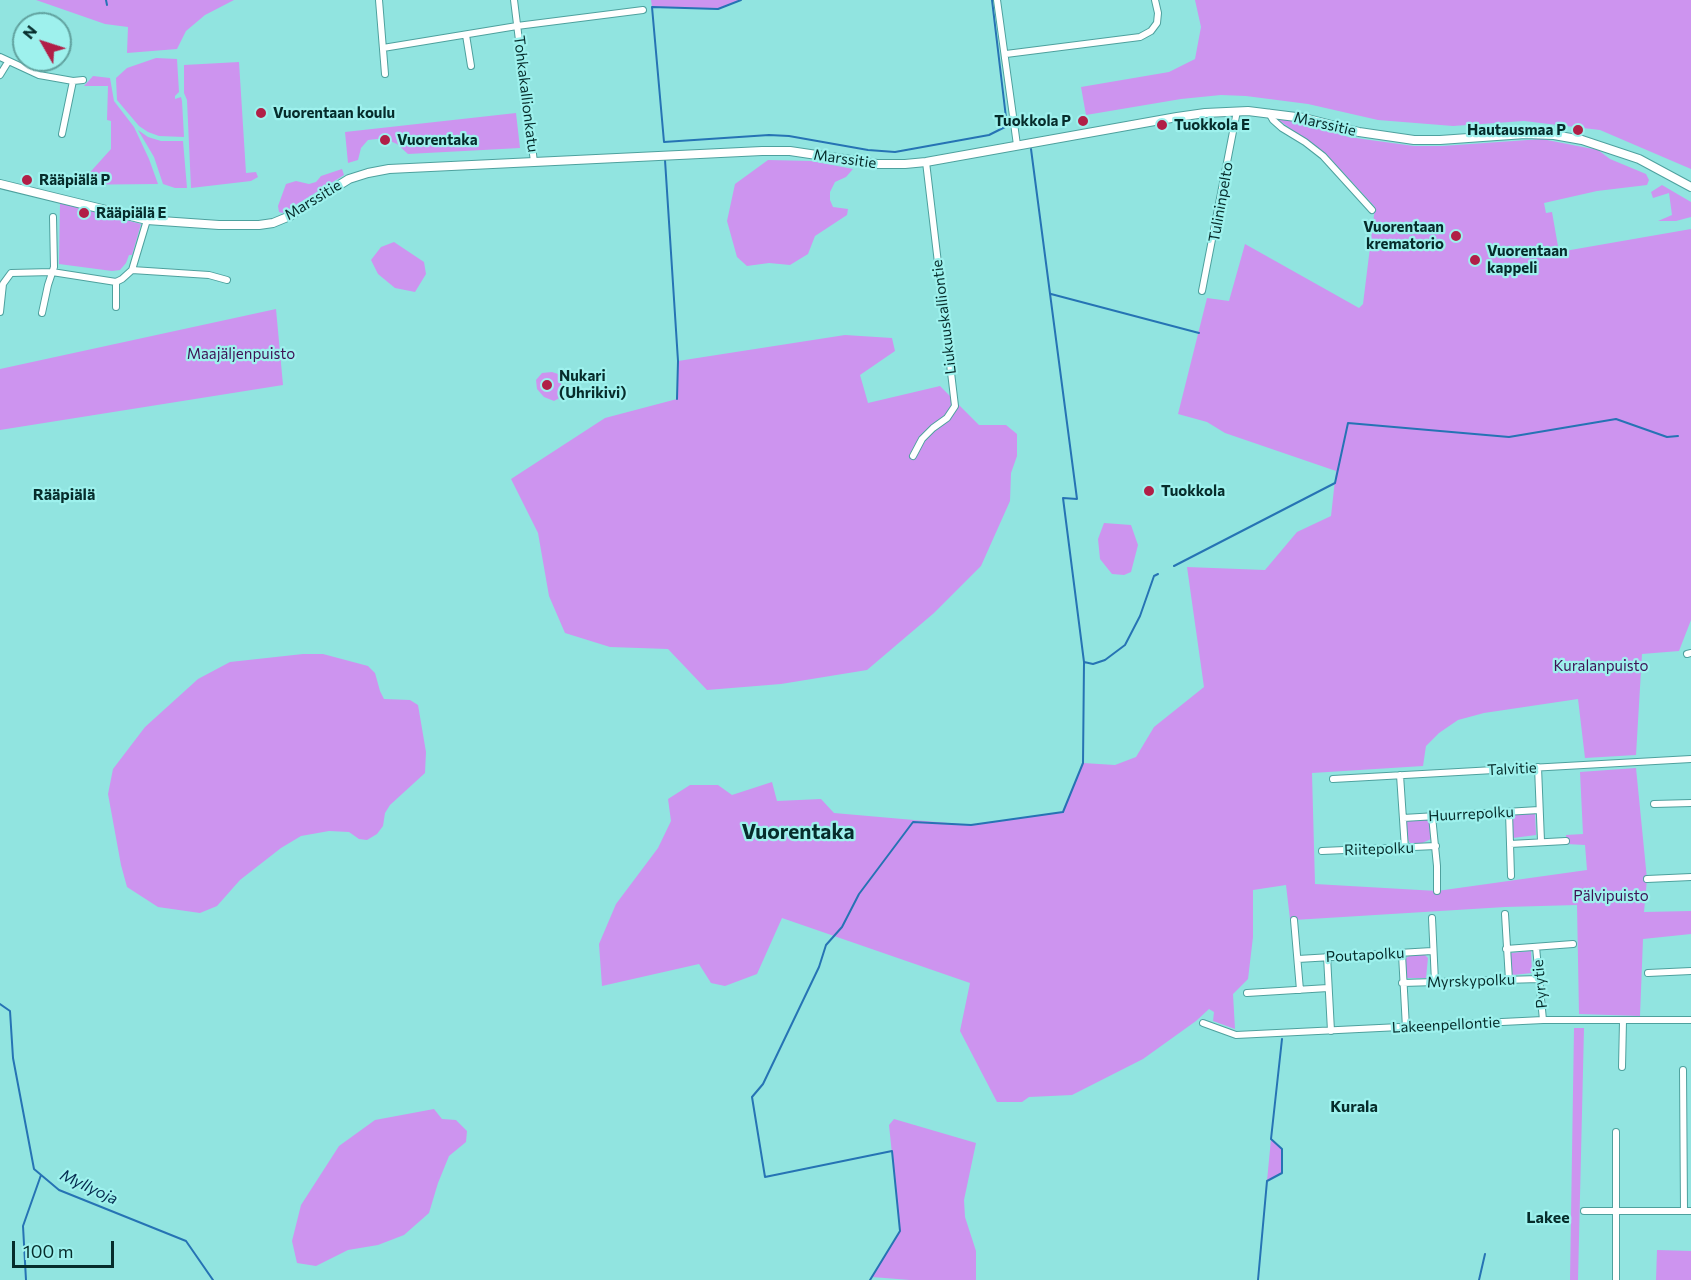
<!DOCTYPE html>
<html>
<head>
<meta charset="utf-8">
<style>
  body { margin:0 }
  #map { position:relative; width:1691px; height:1280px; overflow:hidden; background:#91e4e0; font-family:Commissioner,sans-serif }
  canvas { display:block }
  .north { position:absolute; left:12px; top:12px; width:60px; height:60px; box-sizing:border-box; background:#9ef1ed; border:2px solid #61a29f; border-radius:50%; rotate:309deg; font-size:16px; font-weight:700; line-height:24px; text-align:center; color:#062c2b }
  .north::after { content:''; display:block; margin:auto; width:21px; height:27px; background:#b11f47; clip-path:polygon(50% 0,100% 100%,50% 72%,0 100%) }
  .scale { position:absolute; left:12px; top:1241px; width:102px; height:27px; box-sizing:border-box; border:3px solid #062c2b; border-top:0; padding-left:8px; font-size:18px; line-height:21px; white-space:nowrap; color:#062c2b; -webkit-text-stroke:4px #9ef1ed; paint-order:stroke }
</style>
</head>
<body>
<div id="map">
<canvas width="1691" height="1280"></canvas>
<div class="north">N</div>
<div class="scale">100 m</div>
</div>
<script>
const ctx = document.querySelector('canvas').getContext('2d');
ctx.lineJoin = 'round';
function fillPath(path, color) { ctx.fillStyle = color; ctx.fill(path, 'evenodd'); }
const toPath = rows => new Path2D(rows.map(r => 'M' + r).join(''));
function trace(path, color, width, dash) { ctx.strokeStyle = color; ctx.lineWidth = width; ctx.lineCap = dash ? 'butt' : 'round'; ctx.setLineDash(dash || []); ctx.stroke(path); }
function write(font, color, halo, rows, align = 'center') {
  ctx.font = font + ' Commissioner,sans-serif'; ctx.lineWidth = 4.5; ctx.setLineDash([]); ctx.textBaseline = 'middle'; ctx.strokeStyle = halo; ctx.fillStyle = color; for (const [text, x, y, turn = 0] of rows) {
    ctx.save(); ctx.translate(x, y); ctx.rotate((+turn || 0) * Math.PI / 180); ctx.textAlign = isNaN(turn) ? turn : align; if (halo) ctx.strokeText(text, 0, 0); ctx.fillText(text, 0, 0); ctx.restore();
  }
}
const green = toPath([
  [36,0,234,0,205,15,186,31,177,49,127,53,128,27,105,24],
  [651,0,741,0,718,9,652,7],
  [1195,0,1691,0,1691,169,1600,130,1524,121,1453,126,1378,120,1308,104,1246,96,1221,95,1181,99,1086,115,1081,87,1169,72,1195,59,1201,27],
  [156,58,177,59,179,92,175,96,175,99,181,97,182,101,184,137,159,136,148,132,139,126,117,100,116,78,127,68],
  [239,62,246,173,256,172,258,177,251,181,191,188,187,100,184,93,184,65],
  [93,76,110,78,114,101,134,127,149,159,158,184,59,185,38,180,39,177,84,179,111,149,111,121,107,120,108,86,84,86],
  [516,113,520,148,408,154,397,144,388,140,377,139,368,140,361,148,358,160,348,163,345,132],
  [1276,118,1315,125,1348,137,1414,146,1442,146,1542,139,1598,150,1610,159,1646,174,1649,180,1647,185,1597,191,1544,203,1546,213,1552,212,1559,252,1691,229,1691,620,1679,651,1642,654,1636,755,1585,758,1578,699,1484,713,1458,720,1439,733,1426,746,1423,766,1312,773,1315,884,1437,891,1587,870,1585,845,1566,844,1566,835,1583,834,1580,772,1636,768,1647,879,1644,912,1691,911,1691,934,1643,939,1640,1016,1579,1014,1577,905,1505,907,1294,920,1290,919,1286,885,1253,890,1253,937,1248,979,1233,994,1235,1029,1213,1021,1214,1012,1209,1009,1196,1021,1143,1059,1072,1095,1029,1097,1022,1102,997,1102,960,1031,970,983,782,918,757,974,725,986,711,983,699,964,602,986,599,944,616,904,658,848,671,821,668,799,690,785,718,785,732,795,772,782,777,801,821,799,834,813,971,825,1062,812,1083,763,1115,765,1136,757,1154,727,1204,687,1187,567,1265,570,1297,532,1331,516,1336,471,1225,433,1207,422,1178,414,1207,298,1229,301,1245,244,1359,308,1363,304,1375,207,1328,156],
  [138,130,148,137,161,141,183,141,187,188,175,188,163,184,154,157],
  [768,160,811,161,853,169,846,177,835,182,830,192,830,200,833,207,848,209,847,215,815,236,808,254,790,265,769,263,747,266,737,257,727,221,735,184],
  [342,169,344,175,283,213,279,212,278,206,286,184,296,181,309,184,316,182,321,176],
  [1662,185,1691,202,1691,217,1676,221,1658,221,1672,215,1669,193,1653,198,1651,192],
  [60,203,141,224,132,255,129,255,126,263,120,270,112,271,59,264],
  [394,242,424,262,426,274,415,292,395,288,378,274,371,260,381,247],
  [276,309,283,385,0,430,0,369],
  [845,335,892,338,895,351,860,375,868,403,940,386,979,425,1006,425,1017,434,1017,456,1011,473,1010,501,981,566,934,613,867,670,781,684,707,690,668,649,610,647,565,633,549,596,538,533,511,479,605,418,677,399,678,361],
  [552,372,558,374,564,392,561,397,554,401,544,397,537,389,536,380,542,373],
  [1104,523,1131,525,1138,545,1131,572,1124,575,1112,574,1100,559,1098,539],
  [303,654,323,654,368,666,375,673,380,691,384,699,410,700,418,705,426,752,425,773,390,805,385,813,383,826,377,834,367,840,359,839,349,832,329,831,301,836,281,848,240,880,217,906,200,913,158,907,127,887,121,865,108,794,113,769,145,727,198,679,230,662],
  [1535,813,1536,835,1513,838,1512,816,1514,814],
  [1429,819,1431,839,1420,844,1410,843,1407,838,1406,821],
  [1531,951,1532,973,1513,975,1511,973,1511,953],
  [1424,954,1428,958,1426,978,1406,978,1406,958,1409,956],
  [1574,1028,1584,1028,1578,1280,1570,1280],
  [434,1109,442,1119,456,1120,467,1131,466,1142,449,1156,438,1183,429,1213,404,1235,378,1245,348,1250,316,1266,297,1263,292,1241,301,1205,339,1146,375,1120],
  [894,1119,976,1143,964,1200,965,1217,976,1251,976,1280,910,1280,872,1277,900,1231,889,1125],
  [1271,1139,1282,1149,1282,1173,1267,1181],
  [1657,1250,1691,1251,1691,1280,1656,1280]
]);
const stream = toPath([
  [106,0,107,5],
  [741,0,718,9,652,7,664,142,769,135,789,136,868,150,895,152,989,135,1007,126,992,0],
  [1031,149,1077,499,1063,498,1084,662],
  [665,160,678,361,677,399],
  [1051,294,1199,333],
  [1174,566,1335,483,1348,423,1509,437,1616,419,1667,437,1678,436],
  [0,1004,10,1011,13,1058,34,1169,59,1190,186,1241,213,1280],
  [26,1280,23,1226,41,1175],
  [870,1280,900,1231,892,1151,765,1177,752,1097,763,1084,819,967,826,945,842,927,859,894,913,822,971,825,1063,812,1083,763,1084,662,1093,664,1105,660,1125,645,1140,616,1154,576,1158,574],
  [1258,1280,1267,1181,1282,1173,1282,1149,1271,1139,1282,1039],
  [1479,1280,1485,1254]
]);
const street = toPath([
  [379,0,385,74],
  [514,0,534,162],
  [997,0,1017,145],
  [466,35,471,66],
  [383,48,517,26,643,10],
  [1006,54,1140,37,1151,31,1157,23,1158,13,1155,0],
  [0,57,39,75,73,81,83,80],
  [0,75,8,62],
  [1269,113,1273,120,1282,128,1305,142,1323,156,1372,210],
  [62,134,73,81],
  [132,270,209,275,227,280],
  [1202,291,1237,111],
  [116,307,116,282],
  [0,312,3,284,11,273,52,272,116,282,122,279,132,270,147,220],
  [42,313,48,285,54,267,53,217],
  [913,456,922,439,933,428,947,418,955,406,926,162],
  [1687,654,1691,653],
  [1538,767,1541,841],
  [1400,775,1405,849],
  [1333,779,1691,759],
  [1654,804,1691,803],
  [1509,812,1511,876],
  [1432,816,1437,866,1437,891],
  [1403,818,1539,810],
  [1510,844,1566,841],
  [1322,851,1436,846],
  [1647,879,1691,877],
  [1505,914,1509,980],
  [1432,918,1435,982],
  [1294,920,1300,990],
  [1536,947,1543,1020],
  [1506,949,1573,944],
  [1402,954,1406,1028],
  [1327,956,1331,1031],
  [1298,959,1432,951],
  [1648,973,1691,971],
  [1402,983,1539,979],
  [1247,993,1328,988],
  [1203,1023,1236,1035,1543,1020,1691,1020],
  [1622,1067,1623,1021],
  [1683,1070,1684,1210],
  [1616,1132,1616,1280],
  [1584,1211,1691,1211]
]);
const secondary = toPath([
  [0,184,147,220,219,225,259,225,273,223,290,216,349,179,368,173,389,169,762,151,790,151,877,164,905,164,926,162,1177,117,1205,113,1248,111,1304,118,1359,132,1414,140,1440,140,1525,134,1554,135,1582,140,1639,159,1691,187]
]);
const markers = [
  [261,113,6,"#b11f47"],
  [1083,121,6,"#b11f47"],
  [1162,125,6,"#b11f47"],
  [1578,130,6,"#b11f47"],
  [385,140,6,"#b11f47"],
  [27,180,6,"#b11f47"],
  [84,213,6,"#b11f47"],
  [1456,236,6,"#b11f47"],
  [1475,260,6,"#b11f47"],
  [547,385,6,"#b11f47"],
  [1149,491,6,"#b11f47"]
];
const streetNames = [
  ["Tohkakallionkatu",526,94,83],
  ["Marssitie",1325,124,13],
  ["Marssitie",845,159,8],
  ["Marssitie",313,200,-31],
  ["Tulininpelto",1221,202,-80],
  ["Liukuuskalliontie",944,317,-97],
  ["Talvitie",1512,769,-3],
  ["Huurrepolku",1471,814,-3],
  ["Riitepolku",1379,849,-2],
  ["Poutapolku",1365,955,-3],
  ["Myrskypolku",1471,981,-2],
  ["Pyrytie",1540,984,-95],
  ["Lakeenpellontie",1446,1025,-3]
];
const poiNames = [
  ["Vuorentaan koulu",273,113],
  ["Tuokkola P",1071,121,"right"],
  ["Tuokkola E",1174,125],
  ["Hautausmaa P",1566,130,"right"],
  ["Vuorentaka",397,140],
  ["Rääpiälä P",39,180],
  ["Rääpiälä E",96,213],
  ["Vuorentaan",1444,227,"right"],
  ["krematorio",1444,244,"right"],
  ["Vuorentaan",1487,251],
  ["kappeli",1487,268],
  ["Nukari",559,376],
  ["(Uhrikivi)",559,393],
  ["Tuokkola",1161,491]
];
const parkNames = [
  ["Maajäljenpuisto",241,354],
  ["Kuralanpuisto",1601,666],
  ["Pälvipuisto",1611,896]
];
const neighbourhoodNames = [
  ["Rääpiälä",64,495],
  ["Kurala",1354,1107],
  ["Lakee",1548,1218]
];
const waterNames = [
  ["Myllyoja",89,1187,25]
];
const districtNames = [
  ["Vuorentaka",798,832]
];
fillPath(green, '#cd94ef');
trace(stream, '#2673b4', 2);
trace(street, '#4ea19e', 8);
trace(secondary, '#4ea19e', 10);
trace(street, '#fff', 6);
trace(secondary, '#fff', 8);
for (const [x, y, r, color] of markers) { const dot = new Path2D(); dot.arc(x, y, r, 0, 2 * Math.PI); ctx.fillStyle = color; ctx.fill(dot); trace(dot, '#9ef1ed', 2); }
write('15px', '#062c2b', '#9ef1ed', streetNames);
write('bold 15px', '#062c2b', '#9ef1ed', poiNames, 'left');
write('15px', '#3e1153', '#9ef1ed', parkNames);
write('bold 16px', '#062c2b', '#9ef1ed', neighbourhoodNames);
write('italic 16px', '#052b4f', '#9ef1ed', waterNames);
write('bold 21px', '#062c2b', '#9ef1ed', districtNames);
</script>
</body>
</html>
